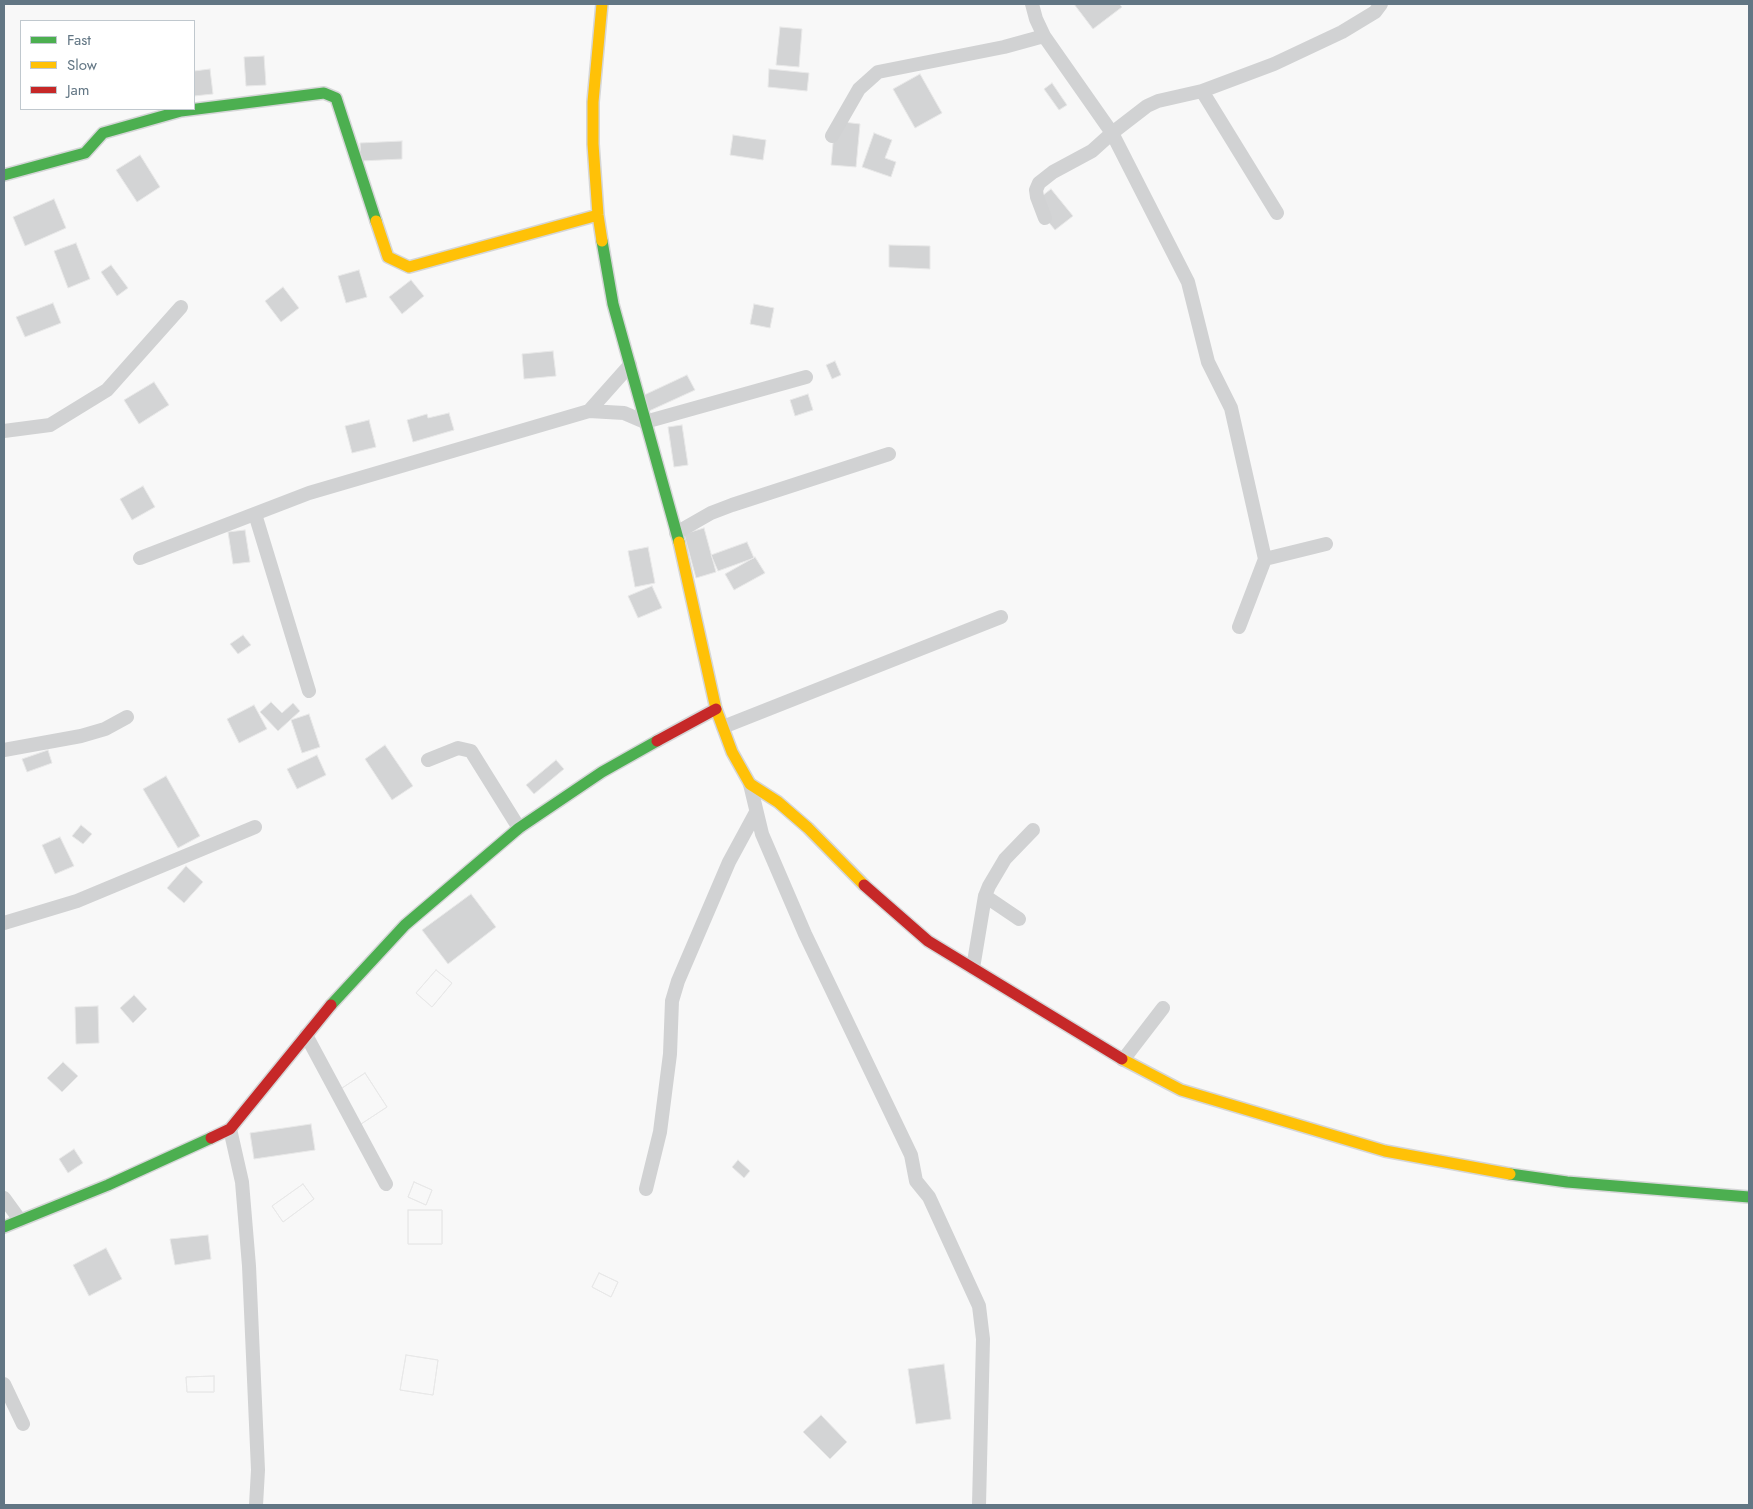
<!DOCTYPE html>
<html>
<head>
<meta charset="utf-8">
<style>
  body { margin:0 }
  #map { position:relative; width:1753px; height:1509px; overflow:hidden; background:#f8f8f8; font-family:Jost,sans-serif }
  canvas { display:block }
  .frame { position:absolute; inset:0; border:5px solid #627684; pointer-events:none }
  .legend { position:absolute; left:20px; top:20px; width:175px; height:90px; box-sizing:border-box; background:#fff; border:1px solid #c0c8ce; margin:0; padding:6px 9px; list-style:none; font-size:15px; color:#627684 }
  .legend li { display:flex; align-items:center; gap:10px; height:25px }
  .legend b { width:25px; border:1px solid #c0c8ce }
</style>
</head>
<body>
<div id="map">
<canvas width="1753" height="1509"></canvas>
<div class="frame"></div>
<ul class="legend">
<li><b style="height:6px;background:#4caf50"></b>Fast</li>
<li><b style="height:6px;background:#ffc107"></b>Slow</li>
<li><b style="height:6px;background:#c62828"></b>Jam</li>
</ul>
</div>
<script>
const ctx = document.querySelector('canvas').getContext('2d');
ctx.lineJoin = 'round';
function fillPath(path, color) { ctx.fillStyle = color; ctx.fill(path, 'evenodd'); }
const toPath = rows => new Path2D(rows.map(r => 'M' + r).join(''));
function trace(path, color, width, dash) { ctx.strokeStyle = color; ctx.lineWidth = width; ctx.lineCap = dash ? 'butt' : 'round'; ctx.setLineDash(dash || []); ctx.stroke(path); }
const building = toPath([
  [1074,4,1119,4,1122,7,1093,29,1074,4],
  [780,27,802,29,799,67,776,65,780,27],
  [264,56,266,85,246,86,244,57,264,56],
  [210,69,213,94,194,96,194,71,210,69],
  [769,69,809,73,807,91,768,87,769,69],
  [920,74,942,113,915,128,893,89,920,74],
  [1052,83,1067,105,1059,110,1044,89,1052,83],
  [835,121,860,124,856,167,831,165,835,121],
  [874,133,892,140,885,158,896,162,891,177,862,167,874,133],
  [733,135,766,140,763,160,730,155,733,135],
  [402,141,402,159,361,161,360,143,402,141],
  [140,155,160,187,137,202,116,170,140,155],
  [1051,189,1073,216,1055,230,1033,203,1051,189],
  [54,199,66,228,25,246,13,217,54,199],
  [76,243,90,279,68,288,54,251,76,243],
  [889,245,930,246,930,269,889,267,889,245],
  [111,265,128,288,117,296,101,272,111,265],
  [359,270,367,297,346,303,338,276,359,270],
  [411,280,424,296,402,314,389,297,411,280],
  [283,287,299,308,281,322,265,301,283,287],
  [53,303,61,323,25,337,16,317,53,303],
  [754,304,774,308,770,328,750,324,754,304],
  [553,351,556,376,524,379,522,354,553,351],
  [835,361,841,375,832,379,826,365,835,361],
  [687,375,695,390,649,411,642,396,687,375],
  [154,382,169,405,139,424,124,400,154,382],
  [808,394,813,410,795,416,790,400,808,394],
  [449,413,454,430,413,442,407,420,427,414,428,418,449,413],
  [369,420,376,447,352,453,345,426,369,420],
  [682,425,688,465,674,467,668,427,682,425],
  [143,486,155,507,132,520,120,499,143,486],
  [704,528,716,572,696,578,684,534,704,528],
  [245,530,250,562,233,564,228,532,245,530],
  [747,542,754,558,718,571,711,555,747,542],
  [648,547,655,583,635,587,628,551,648,547],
  [755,557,765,573,734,590,725,574,755,557],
  [652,586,662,608,638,618,628,596,652,586],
  [243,635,251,645,238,654,230,644,243,635],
  [271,702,282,713,293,703,300,711,278,731,260,712,271,702],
  [254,705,267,729,239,743,227,719,254,705],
  [309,714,320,747,302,753,291,720,309,714],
  [385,745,413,786,392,800,365,759,385,745],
  [48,750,52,763,27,772,22,759,48,750],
  [317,755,326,775,297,789,287,769,317,755],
  [556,760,564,769,534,794,526,785,556,760],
  [166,776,200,836,178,848,143,789,166,776],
  [81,825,92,834,83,844,72,836,81,825],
  [60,837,74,866,55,874,42,845,60,837],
  [186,866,203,882,184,903,167,888,186,866],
  [471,894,496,927,448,964,422,930,471,894],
  [436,970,452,983,432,1007,416,993,436,970],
  [436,970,452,983,432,1007,416,993,436,970],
  [134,995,147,1009,133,1023,120,1008,134,995],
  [98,1006,99,1043,76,1044,75,1007,98,1006],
  [63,1062,78,1076,62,1092,47,1078,63,1062],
  [365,1073,387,1107,358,1126,336,1092,365,1073],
  [365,1073,387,1107,358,1126,336,1092,365,1073],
  [311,1124,315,1150,254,1159,250,1133,311,1124],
  [74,1149,83,1163,68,1173,59,1159,74,1149],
  [738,1160,750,1171,744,1178,732,1167,738,1160],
  [414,1182,432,1190,426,1205,408,1197,414,1182],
  [414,1182,432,1190,426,1205,408,1197,414,1182],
  [303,1184,314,1199,283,1222,272,1206,303,1184],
  [303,1184,314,1199,283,1222,272,1206,303,1184],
  [408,1210,442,1210,442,1244,408,1244,408,1210],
  [408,1210,442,1210,442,1244,408,1244,408,1210],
  [208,1235,211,1259,175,1265,170,1239,208,1235],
  [106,1248,122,1279,89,1296,73,1265,106,1248],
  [599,1273,618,1282,611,1297,592,1287,599,1273],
  [599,1273,618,1282,611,1297,592,1287,599,1273],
  [406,1355,438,1360,433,1395,400,1390,406,1355],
  [406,1355,438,1360,433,1395,400,1390,406,1355],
  [944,1364,951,1419,916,1424,908,1369,944,1364],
  [214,1376,214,1392,187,1392,186,1377,214,1376],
  [214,1376,214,1392,187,1392,186,1377,214,1376],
  [821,1415,847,1442,830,1459,803,1432,821,1415]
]);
const street = toPath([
  [1032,4,1036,19,1044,36,1112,133,1188,282,1208,362,1231,408,1265,559,1239,627],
  [1202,91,1277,213],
  [832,136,859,89,878,72,1004,47,1044,36],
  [1045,218,1037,197,1036,190,1039,183,1053,172,1092,151,1112,133,1147,106,1158,101,1202,91,1274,64,1342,32,1375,12,1381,4],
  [589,411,630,365],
  [4,431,50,425,107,390,181,307],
  [255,514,309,691],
  [676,533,711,513,732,505,889,454],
  [140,558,309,493,589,411,624,413,645,422,806,377],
  [1265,559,1326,544],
  [723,727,1001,617],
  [4,750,81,736,105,729,127,717],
  [428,760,458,748,471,751,519,828],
  [750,784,762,834,805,934,911,1155,916,1181,929,1197,979,1306,983,1339,979,1505],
  [985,896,1019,919],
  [4,923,77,901,255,827],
  [973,968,985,896,989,886,1005,859,1033,830],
  [306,1035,386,1184],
  [1123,1060,1163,1008],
  [230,1129,242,1182,249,1266,258,1470,256,1505],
  [646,1189,660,1132,670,1054,672,1001,678,981,729,862,755,814],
  [4,1198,20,1220],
  [4,1384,23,1424]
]);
const fast = toPath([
  [4,175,85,153,103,133,181,111,324,93,336,98,376,221],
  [602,241,613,304,679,542],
  [331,1005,405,925,519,828,602,772,657,741],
  [1510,1174,1567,1182,1749,1197],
  [4,1227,108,1185,211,1138]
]);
const slow = toPath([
  [602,4,593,102,593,144,598,215,602,241],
  [376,221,388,257,409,267,598,215],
  [679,542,716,709,732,752,750,784,778,802,808,828,864,885],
  [1122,1059,1181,1090,1385,1151,1510,1174]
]);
const jam = toPath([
  [657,741,716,709],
  [864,885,928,941,1122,1059],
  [211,1138,230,1129,331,1005]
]);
fillPath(building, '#d3d4d5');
trace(building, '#e8e8e8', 1);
trace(fast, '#d5d6d7', 14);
trace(slow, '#d5d6d7', 14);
trace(jam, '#d5d6d7', 14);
trace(street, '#d1d2d3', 14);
trace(fast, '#4caf50', 11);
trace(slow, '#ffc107', 11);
trace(jam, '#c62828', 11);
</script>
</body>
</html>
